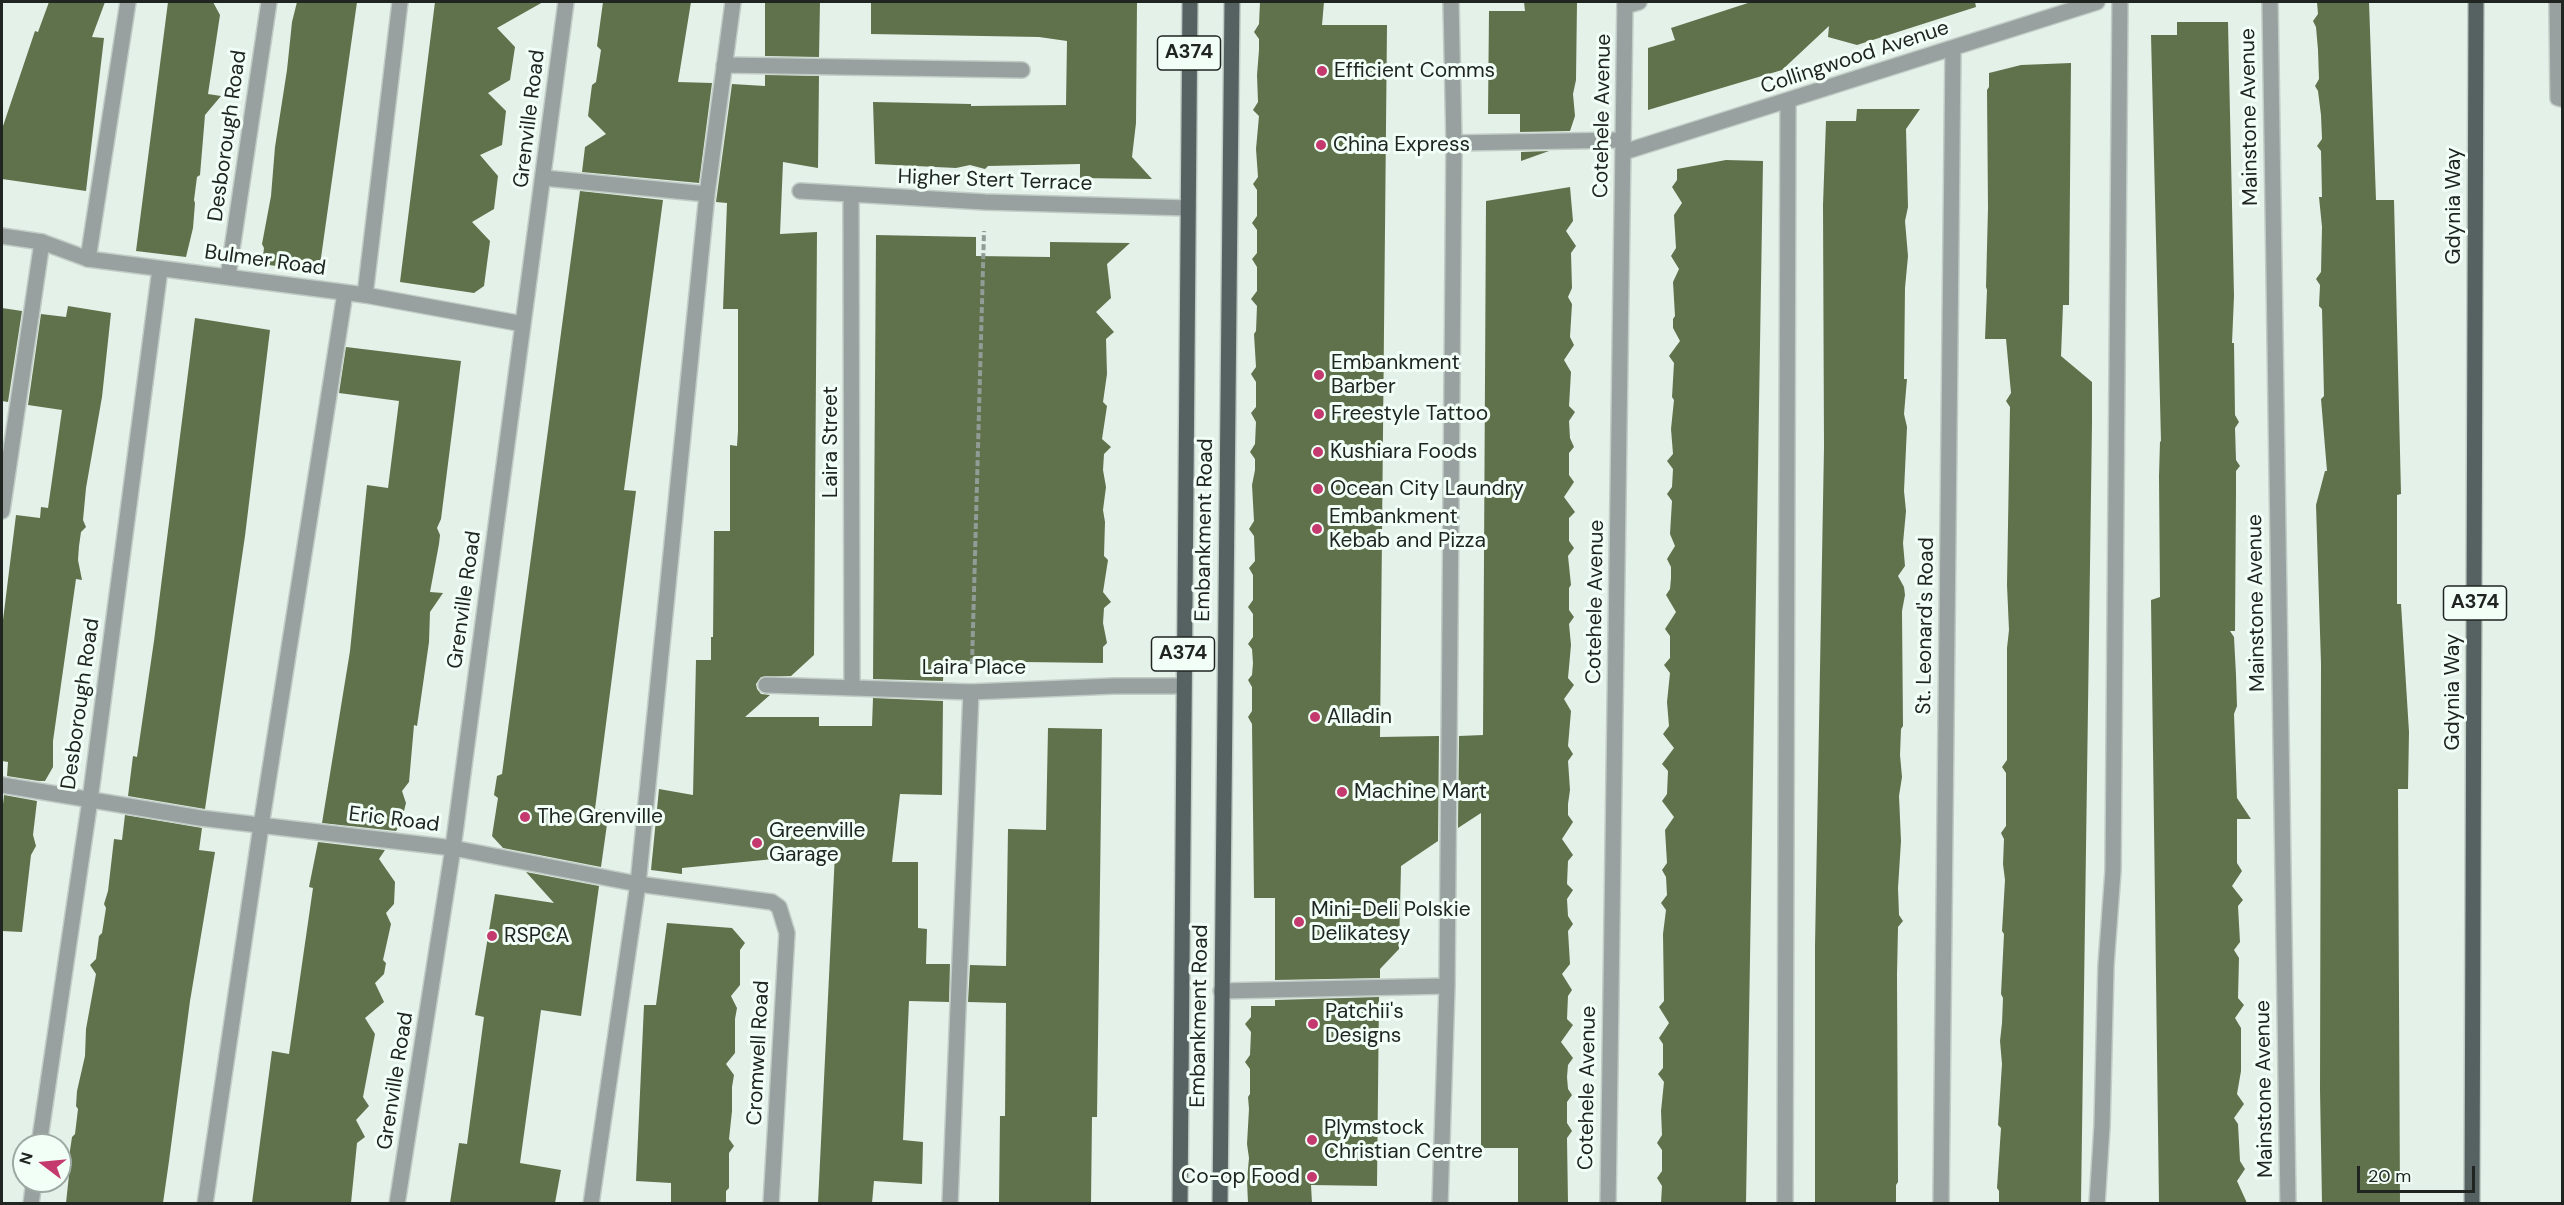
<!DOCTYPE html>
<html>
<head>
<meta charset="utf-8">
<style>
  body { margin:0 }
  #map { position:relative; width:2564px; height:1205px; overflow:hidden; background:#e3f1e9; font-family:"DM Sans",sans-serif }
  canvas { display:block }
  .frame { position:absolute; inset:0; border:3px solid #202522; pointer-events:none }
  .north { position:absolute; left:12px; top:1133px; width:60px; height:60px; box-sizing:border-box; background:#f1fff7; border:2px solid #9da8a2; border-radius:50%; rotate:286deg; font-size:16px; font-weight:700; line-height:24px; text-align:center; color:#202522 }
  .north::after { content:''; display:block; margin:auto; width:21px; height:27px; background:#c4396e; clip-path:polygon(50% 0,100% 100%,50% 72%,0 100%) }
  .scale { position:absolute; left:2357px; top:1166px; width:118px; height:27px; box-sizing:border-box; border:3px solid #202522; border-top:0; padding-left:8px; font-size:18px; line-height:21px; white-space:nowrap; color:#202522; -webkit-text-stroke:4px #f1fff7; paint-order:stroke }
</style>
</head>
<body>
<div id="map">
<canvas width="2564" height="1205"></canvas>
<div class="frame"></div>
<div class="north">N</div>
<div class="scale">20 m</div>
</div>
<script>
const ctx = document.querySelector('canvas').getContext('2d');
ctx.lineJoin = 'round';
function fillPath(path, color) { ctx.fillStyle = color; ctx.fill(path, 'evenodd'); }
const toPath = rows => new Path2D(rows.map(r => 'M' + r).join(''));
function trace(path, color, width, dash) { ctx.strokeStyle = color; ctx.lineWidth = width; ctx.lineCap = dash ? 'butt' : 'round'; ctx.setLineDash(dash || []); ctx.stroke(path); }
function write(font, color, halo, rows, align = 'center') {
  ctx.font = font + ' "DM Sans",sans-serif'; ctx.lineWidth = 6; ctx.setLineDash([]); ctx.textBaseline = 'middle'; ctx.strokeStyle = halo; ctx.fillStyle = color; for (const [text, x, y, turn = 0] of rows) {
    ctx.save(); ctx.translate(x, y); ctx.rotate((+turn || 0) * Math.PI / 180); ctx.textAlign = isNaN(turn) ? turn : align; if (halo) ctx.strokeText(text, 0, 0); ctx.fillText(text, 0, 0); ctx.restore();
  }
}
const building = toPath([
  [49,2,105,2,92,37,104,38,86,191,2,179,2,129,35,31,38,32],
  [168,2,213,2,220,15,208,94,221,96,205,115,200,175,197,177,194,200,195,203,193,228,186,257,136,251],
  [297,2,357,2,319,272,262,264,264,248,262,244,271,196,275,147,287,70,292,22],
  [435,2,543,2,497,28,515,47,510,80,488,93,506,111,502,145,480,155,498,176,494,209,472,222,490,241,484,286,474,293,400,282],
  [603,2,691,2,678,82,712,83,699,183,582,172,585,147,606,134,588,116,592,85,596,82,601,50,597,46],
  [765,2,820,2,819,57,765,56],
  [871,2,1137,2,1136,123,1132,157,1152,179,1080,178,1080,164,988,166,985,169,970,165,956,168,875,164,873,102,971,104,971,106,1066,105,1067,41,1039,37,871,34],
  [1260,2,1324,2,1322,25,1387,25,1380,737,1439,736,1438,841,1401,866,1399,949,1380,969,1380,978,1275,980,1275,898,1254,898,1252,724,1248,717,1252,711,1252,687,1248,680,1252,675,1253,663,1252,649,1248,644,1253,637,1253,614,1248,607,1253,600,1253,575,1249,568,1255,561,1254,536,1249,529,1254,521,1252,485,1255,470,1255,459,1250,452,1255,444,1256,422,1251,413,1256,407,1256,382,1251,374,1256,367,1254,334,1256,331,1257,306,1251,299,1257,291,1257,267,1252,259,1257,253,1257,230,1252,223,1257,216,1257,190,1253,184,1258,177,1256,149,1259,116,1253,110,1258,102,1257,75,1259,50,1259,39,1254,32,1259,24],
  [1524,2,1577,2,1576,80,1573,94,1575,116,1570,131,1520,132,1520,114,1488,114,1489,11,1525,11],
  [1751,2,1975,2,1976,7,1857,45,1828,37,1829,26,1782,70,1648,110,1648,48,1675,40,1671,28],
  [2317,2,2369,2,2376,200,2394,200,2401,494,2397,495,2397,604,2401,604,2409,732,2408,789,2398,789,2400,1203,2322,1203,2320,1090,2321,664,2316,505,2325,471,2327,471,2321,399,2324,396,2322,309,2319,306,2320,285,2316,279,2321,272,2322,227,2319,197,2322,197,2321,151,2317,146,2322,139,2321,115,2318,91,2315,86,2319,79,2318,50,2316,27,2313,21,2318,14],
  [2177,22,2228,22,2234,296,2232,343,2234,343,2235,415,2239,422,2235,428,2236,460,2240,466,2236,471,2236,493,2235,631,2230,631,2234,637,2236,675,2237,706,2234,714,2237,798,2251,819,2237,819,2237,863,2242,871,2232,886,2243,900,2238,906,2240,942,2234,950,2239,958,2238,998,2244,1005,2235,1018,2241,1028,2241,1071,2237,1094,2244,1104,2234,1118,2238,1124,2240,1161,2245,1169,2237,1181,2247,1203,2159,1203,2151,600,2160,597,2159,476,2160,441,2161,442,2151,35,2177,35],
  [2071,63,2069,305,2063,305,2061,356,2092,382,2092,423,2081,1203,1999,1203,1999,1191,1997,1188,2001,1128,1998,1125,2002,1064,2000,1041,2002,1023,2003,998,2001,994,2004,934,2002,931,2005,880,2003,864,2004,839,2001,833,2006,826,2006,773,2002,767,2007,760,2007,648,2009,630,2007,585,2010,407,2006,401,2011,393,2006,339,1985,339,1987,290,1986,287,1988,208,1987,90,1989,87,1989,73,2021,65],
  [765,75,819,76,818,168,783,162,780,234,817,232,814,655,791,676,761,677,756,684,757,689,761,694,770,695,745,717,819,717,819,726,872,726,873,698,943,701,942,795,900,794,892,862,918,862,918,928,927,929,926,964,950,964,949,1002,909,1001,903,1140,923,1142,922,1184,874,1181,872,1203,818,1203,835,853,682,868,682,874,651,870,659,789,693,795,696,660,711,660,711,637,713,637,714,531,730,531,730,445,737,446,738,431,738,309,723,309,727,203,716,202,732,84,765,86],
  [1857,109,1920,109,1906,129,1908,207,1905,221,1908,256,1905,288,1904,379,1907,379,1904,414,1907,427,1904,491,1906,511,1903,543,1905,566,1898,576,1904,587,1905,595,1902,611,1903,726,1901,729,1900,755,1902,777,1899,796,1901,841,1898,888,1899,915,1903,921,1898,927,1897,975,1898,1182,1896,1185,1896,1203,1815,1203,1815,946,1824,447,1823,205,1826,121,1856,121],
  [1549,151,1521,161,1521,152],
  [1726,160,1763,161,1746,1203,1661,1203,1662,1186,1657,1178,1662,1171,1662,1150,1657,1143,1662,1135,1661,1111,1664,1082,1658,1074,1663,1068,1663,1044,1659,1038,1669,1023,1659,1007,1664,1001,1663,934,1666,910,1661,903,1667,895,1666,877,1662,870,1667,863,1665,830,1674,817,1662,801,1667,794,1668,771,1662,764,1674,748,1663,734,1669,726,1667,702,1670,673,1664,665,1670,658,1670,636,1665,629,1676,612,1666,595,1670,589,1671,578,1671,567,1667,559,1675,546,1670,534,1672,501,1667,494,1672,487,1673,469,1667,461,1673,454,1671,429,1674,400,1672,397,1674,363,1669,356,1680,341,1673,328,1673,319,1675,316,1673,282,1679,269,1671,256,1676,248,1674,215,1682,203,1672,187,1677,180,1677,169],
  [1570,187,1573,221,1566,231,1576,246,1571,253,1572,288,1568,297,1572,304,1570,337,1574,345,1564,360,1571,372,1569,406,1575,412,1569,421,1570,438,1574,447,1569,453,1569,475,1574,482,1564,497,1575,512,1569,518,1569,541,1574,548,1568,556,1571,585,1569,588,1569,610,1574,617,1569,624,1571,645,1568,678,1574,685,1564,699,1571,711,1568,746,1573,754,1568,761,1570,790,1568,804,1568,815,1573,822,1562,839,1573,855,1568,861,1567,884,1573,890,1567,899,1568,916,1573,924,1568,931,1570,964,1562,974,1572,990,1568,996,1567,1019,1573,1025,1561,1042,1573,1058,1568,1065,1567,1077,1568,1089,1572,1095,1567,1102,1567,1123,1572,1131,1567,1138,1568,1203,1518,1203,1518,1148,1481,1148,1481,813,1458,828,1459,736,1483,735,1486,201],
  [580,191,663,200,624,490,636,491,595,809,609,810,601,867,503,848,492,836,498,798,494,795,497,776,502,774],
  [876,235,976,237,976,256,1050,257,1050,242,1130,243,1107,264,1111,298,1096,312,1114,332,1106,339,1107,374,1103,402,1107,406,1102,439,1111,447,1104,454,1103,470,1106,487,1103,510,1105,522,1104,556,1108,560,1103,592,1111,602,1104,608,1103,623,1107,643,1103,647,1103,663,944,661,943,681,873,679],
  [68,306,111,313,102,397,86,488,83,520,86,527,81,532,79,546,78,560,82,580,76,579,53,741,53,767,45,781,39,781,7,776,8,762,2,761,2,628,16,515,40,518,41,507,48,508,62,410,28,405,41,314,66,317],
  [2,308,22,311,8,402,2,401],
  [195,318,270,330,245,536,205,809,128,796,133,756,137,757,154,641],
  [346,347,461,361,441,519,437,528,440,535,439,544,430,592,443,593,430,612,429,642,417,726,414,725,409,782,402,791,406,803,401,823,396,831,322,823,350,651,367,485,388,488,399,401,339,393],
  [1048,728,1102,729,1097,1117,1092,1117,1091,1203,999,1203,1000,1116,1005,1116,1006,1003,968,1002,970,965,1006,966,1008,829,1046,830],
  [4,795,37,801,33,835,36,846,31,855,22,932,2,931,2,814],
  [125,815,202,828,199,850,215,852,190,1001,169,1161,163,1203,66,1203,69,1175,67,1171,72,1137,75,1134,78,1109,76,1106,77,1091,85,1056,86,1029,96,974,90,965,96,959,99,936,102,933,106,908,104,904,108,891,114,839,122,840],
  [318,842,385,850,379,859,395,882,394,904,386,913,391,924,383,960,386,963,384,974,375,983,384,1002,365,1018,375,1034,363,1097,369,1106,356,1120,365,1137,357,1143,351,1203,252,1203,272,1051,289,1054,313,888,309,887],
  [526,872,599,886,581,1016,541,1010,520,1163,561,1170,555,1203,450,1203,459,1143,467,1144,484,1017,475,1015,495,894,554,903],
  [667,923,732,928,745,943,740,950,740,985,731,996,737,1008,735,1019,735,1053,726,1064,734,1075,732,1087,732,1111,729,1139,734,1146,729,1153,729,1188,726,1191,726,1203,671,1203,671,1183,636,1181,644,1005,656,1005],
  [1379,997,1377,1186,1311,1185,1312,1203,1248,1203,1247,1181,1249,1158,1247,1144,1249,1109,1248,1097,1250,1094,1250,1069,1245,1062,1250,1055,1251,1032,1245,1024,1251,1017,1251,1006,1275,1006,1275,1000]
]);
const path = toPath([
  [972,664,984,231]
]);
const service = toPath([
  [2557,2,2558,98,2562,99],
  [1625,6,1639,2],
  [724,65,1022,70],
  [1454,143,1623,140],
  [544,178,707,194],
  [88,259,128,2],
  [365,295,400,2],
  [2,511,42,242],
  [1221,991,1447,986],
  [205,1204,261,826,345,293],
  [591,1204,638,884,707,194,733,2],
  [950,1204,971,692],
  [1440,1204,1447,986,1454,143,1451,2],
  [1785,1204,1788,102],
  [2097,1204,2102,1126,2106,965,2113,871,2120,2]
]);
const minor = toPath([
  [2270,2,2288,1204],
  [1624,152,2097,2],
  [800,191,985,202,1188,208],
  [851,195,852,687],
  [2,236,42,242,88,259,365,295,523,324],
  [228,276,269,2],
  [766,685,971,692,1114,686,1182,686],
  [2,785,200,818,453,848,638,884,772,902,779,907,787,933,771,1204],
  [39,1145,90,800,160,269],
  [31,1204,34,1181],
  [397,1204,453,848,566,2],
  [1608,1204,1625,2],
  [1941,1204,1953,49]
]);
const primary = toPath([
  [1180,1204,1190,2],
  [1220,1204,1232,2],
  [2472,1204,2476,2]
]);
const markers = [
  [1322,71,6,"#c4396e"],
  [1321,145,6,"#c4396e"],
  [1319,375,6,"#c4396e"],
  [1319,414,6,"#c4396e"],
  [1318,452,6,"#c4396e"],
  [1318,489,6,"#c4396e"],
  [1317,529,6,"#c4396e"],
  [1315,717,6,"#c4396e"],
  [1342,792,6,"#c4396e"],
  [525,817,6,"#c4396e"],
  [757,843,6,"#c4396e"],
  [1299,922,6,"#c4396e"],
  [492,936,6,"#c4396e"],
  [1313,1024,6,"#c4396e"],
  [1312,1140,6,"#c4396e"],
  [1312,1177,6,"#c4396e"]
];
const shields = [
  [1189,53,63],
  [2475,603,63],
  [1183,654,63]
];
const shieldNames = [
  ["A374",1189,53],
  ["A374",2475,603],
  ["A374",1183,654]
];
const streetNames = [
  ["Collingwood Avenue",1855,58,-18],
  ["Cotehele Avenue",1603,116,-89],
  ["Mainstone Avenue",2250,117,-91],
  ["Grenville Road",530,119,-83],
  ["Desborough Road",228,136,-82],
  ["Higher Stert Terrace",995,181,2],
  ["Gdynia Way",2454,206,-90],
  ["Bulmer Road",265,261,8],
  ["Laira Street",831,442,-90],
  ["Embankment Road",1205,530,-89],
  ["Grenville Road",465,600,-82],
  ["Cotehele Avenue",1596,602,-89],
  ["Mainstone Avenue",2257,603,-91],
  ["St. Leonard's Road",1926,626,-89],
  ["Laira Place",974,668],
  ["Gdynia Way",2453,692,-90],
  ["Desborough Road",81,704,-82],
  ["Eric Road",394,820,7],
  ["Embankment Road",1200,1016,-89],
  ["Cromwell Road",759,1053,-87],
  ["Grenville Road",396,1081,-81],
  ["Cotehele Avenue",1588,1088,-89],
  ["Mainstone Avenue",2265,1089,-91]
];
const poiNames = [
  ["Efficient Comms",1334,71],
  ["China Express",1333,145],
  ["Embankment",1331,363],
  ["Barber",1331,387],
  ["Freestyle Tattoo",1331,414],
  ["Kushiara Foods",1330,452],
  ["Ocean City Laundry",1330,489],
  ["Embankment",1329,517],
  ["Kebab and Pizza",1329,541],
  ["Alladin",1327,717],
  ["Machine Mart",1354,792],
  ["The Grenville",537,817],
  ["Greenville",769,831],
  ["Garage",769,855],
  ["Mini-Deli Polskie",1311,910],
  ["Delikatesy",1311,934],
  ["RSPCA",504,936],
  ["Patchii's",1325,1012],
  ["Designs",1325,1036],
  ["Plymstock",1324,1128],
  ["Christian Centre",1324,1152],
  ["Co-op Food",1300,1177,"right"]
];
fillPath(building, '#60724c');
trace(service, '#c0ccc5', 18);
trace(minor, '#c0ccc5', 18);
trace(primary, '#c0ccc5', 18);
trace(path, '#929c96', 4, [6, 3]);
trace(service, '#99a0a0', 15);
trace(minor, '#99a0a0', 15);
trace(primary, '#556261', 15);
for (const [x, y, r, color] of markers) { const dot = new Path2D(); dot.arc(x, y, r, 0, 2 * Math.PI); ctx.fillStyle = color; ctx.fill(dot); trace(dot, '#f1fff7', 2); }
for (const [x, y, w] of shields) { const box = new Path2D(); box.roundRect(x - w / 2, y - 17, w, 34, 4.5); ctx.fillStyle = '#f1fff7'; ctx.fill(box); trace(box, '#202522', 1.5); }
write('bold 20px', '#202522', null, shieldNames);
write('21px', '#202522', '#f1fff7', streetNames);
write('21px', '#202522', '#f1fff7', poiNames, 'left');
</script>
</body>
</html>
